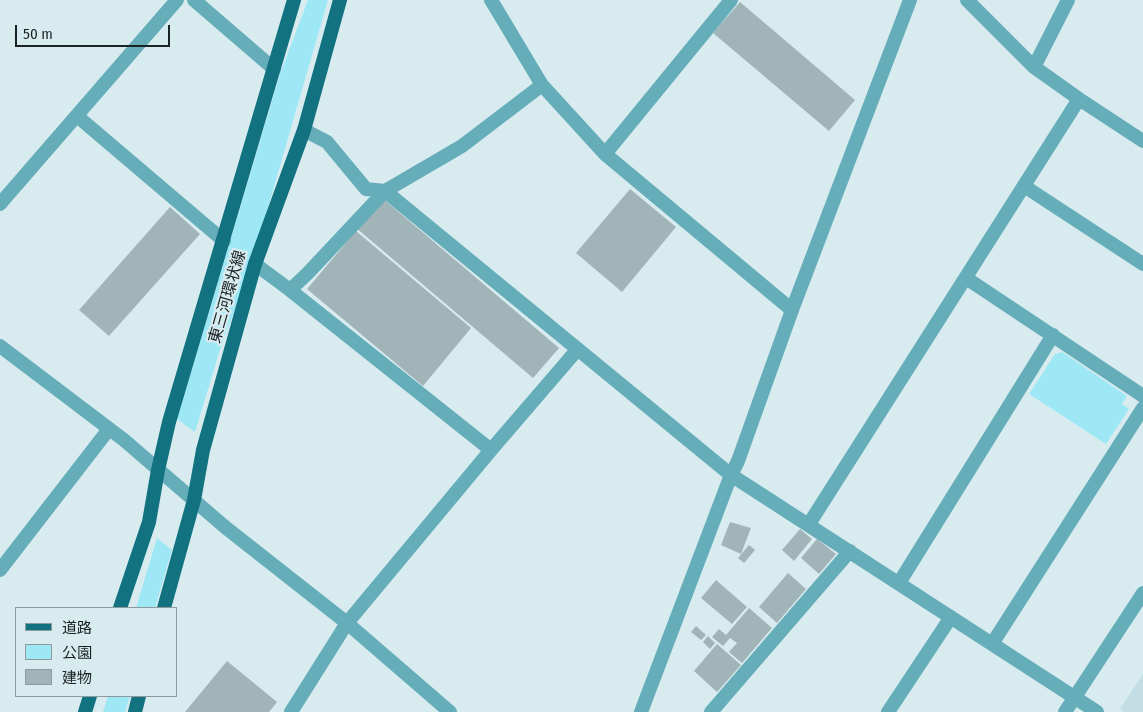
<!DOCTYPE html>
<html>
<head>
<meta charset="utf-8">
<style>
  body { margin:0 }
  #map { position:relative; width:1143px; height:712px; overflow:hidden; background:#d8ecf0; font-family:"Fira Sans Condensed","Noto Sans JP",sans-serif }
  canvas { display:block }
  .legend { position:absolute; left:15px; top:607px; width:162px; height:90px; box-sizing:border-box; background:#d8ecf0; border:1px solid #8c9b9e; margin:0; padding:6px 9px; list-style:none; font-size:15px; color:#1b2223 }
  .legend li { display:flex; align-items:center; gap:10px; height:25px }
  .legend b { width:25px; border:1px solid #8c9b9e }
  .scale { position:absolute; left:15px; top:25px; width:155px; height:22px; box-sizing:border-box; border:2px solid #1b2223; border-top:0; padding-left:6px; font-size:15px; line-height:18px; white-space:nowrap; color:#1b2223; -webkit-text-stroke:4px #d8ecf0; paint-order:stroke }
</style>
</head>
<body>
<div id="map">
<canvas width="1143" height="712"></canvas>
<ul class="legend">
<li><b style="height:6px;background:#127280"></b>道路</li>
<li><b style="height:14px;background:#9ee8f6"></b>公園</li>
<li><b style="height:14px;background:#a1b4b8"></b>建物</li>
</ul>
<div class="scale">50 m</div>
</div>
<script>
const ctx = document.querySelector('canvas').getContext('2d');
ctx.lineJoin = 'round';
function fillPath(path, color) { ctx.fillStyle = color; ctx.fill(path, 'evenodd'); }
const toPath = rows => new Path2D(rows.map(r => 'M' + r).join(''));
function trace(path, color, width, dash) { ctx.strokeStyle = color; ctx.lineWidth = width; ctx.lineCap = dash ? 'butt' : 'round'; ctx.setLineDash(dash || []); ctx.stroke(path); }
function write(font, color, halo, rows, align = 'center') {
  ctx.font = font + ' "Fira Sans Condensed","Noto Sans JP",sans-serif'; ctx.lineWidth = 4.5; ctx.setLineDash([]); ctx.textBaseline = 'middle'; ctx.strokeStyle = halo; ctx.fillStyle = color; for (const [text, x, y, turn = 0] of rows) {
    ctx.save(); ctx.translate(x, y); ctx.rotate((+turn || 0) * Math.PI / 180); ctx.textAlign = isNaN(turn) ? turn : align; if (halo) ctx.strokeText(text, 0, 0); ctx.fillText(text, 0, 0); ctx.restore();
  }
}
const built = toPath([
  [1143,674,1143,712,1124,712,1120,709]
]);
const green = toPath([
  [308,0,328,0,249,273,221,346,195,432,177,419,280,74],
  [1062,352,1127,396,1122,404,1129,409,1106,444,1029,394,1055,354],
  [157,538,172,550,155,608,136,608],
  [108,696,130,696,125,712,103,712]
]);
const building = toPath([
  [740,2,855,100,829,131,713,33],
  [630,189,676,227,622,292,576,253],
  [381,197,559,348,533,378,355,227],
  [170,207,200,234,109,336,79,310],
  [356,231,471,328,423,386,307,289],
  [730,522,751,528,741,554,721,545],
  [800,529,812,539,794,561,782,550],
  [817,539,836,554,819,574,801,558],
  [749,545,755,550,744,563,738,558],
  [788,573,806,589,777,623,759,607],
  [716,580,747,607,732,624,701,598],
  [749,608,772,628,742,663,729,652,737,643,730,638,723,646,712,637,719,629,726,635],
  [696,626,706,635,701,640,691,632],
  [708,636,715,643,710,649,703,642],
  [717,644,741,665,717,692,694,671],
  [227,661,277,702,269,712,185,712]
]);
const minor = toPath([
  [194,0,274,69],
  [491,0,542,85,605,154,792,310],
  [967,0,1034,67,1079,99,1143,141],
  [1034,67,1068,0],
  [77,116,224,241],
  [304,130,327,142,366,189,385,191,731,475,1097,712],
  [605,154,731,0],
  [1024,186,1143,264],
  [0,204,177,0],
  [255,264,290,290,491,450],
  [966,278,1143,396],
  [290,290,308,273,385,191,462,146,542,85],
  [809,524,1079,99],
  [0,570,109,429],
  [899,583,1053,335],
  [992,644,1143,408],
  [291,712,347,623,491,450,577,350],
  [711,712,850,551],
  [888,712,951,617],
  [1065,712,1143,593]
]);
const tertiary = toPath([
  [0,346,124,440,225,527,347,623,450,712],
  [641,712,731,475,738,461,792,310,910,0]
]);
const primary = toPath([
  [120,608,149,522,158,470,169,422,294,0],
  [164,608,194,500,203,450,255,264,304,130,340,0],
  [85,712,90,696],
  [135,712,139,696]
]);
const streetNames = [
  ["東三河環状線",228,297,-74]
];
fillPath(built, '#c2dee4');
fillPath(green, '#9ee8f6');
fillPath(building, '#a1b4b8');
trace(minor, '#66adba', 14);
trace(tertiary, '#66adba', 14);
trace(primary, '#127280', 14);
write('16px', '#1b2223', '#d8ecf0', streetNames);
</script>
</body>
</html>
